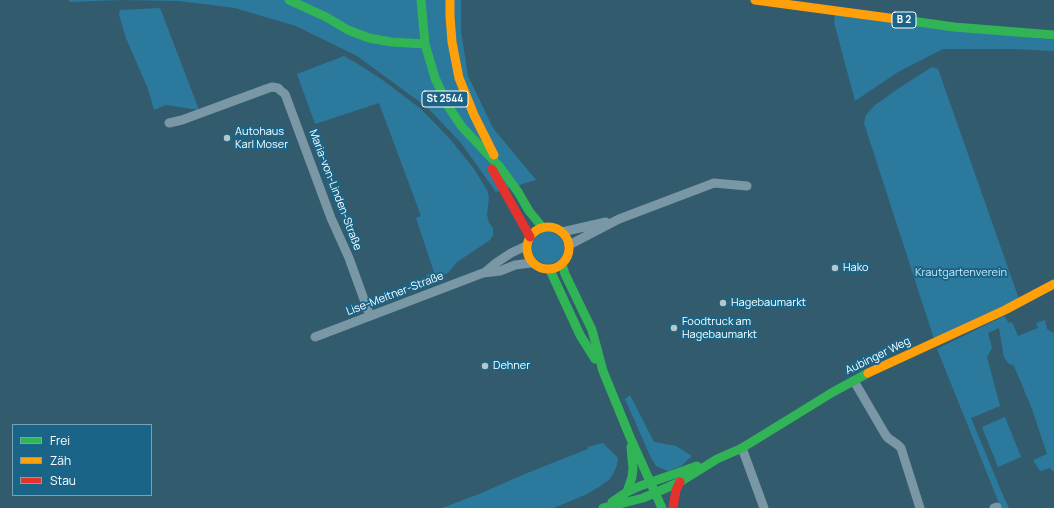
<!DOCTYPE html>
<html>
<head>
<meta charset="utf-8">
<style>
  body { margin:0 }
  #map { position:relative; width:1054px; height:508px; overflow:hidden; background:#325c6e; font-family:Manrope,sans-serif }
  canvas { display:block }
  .legend { position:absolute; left:12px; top:424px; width:140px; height:72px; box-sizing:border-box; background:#1a6587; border:1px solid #76a3b7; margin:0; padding:5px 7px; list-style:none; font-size:12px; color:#fff }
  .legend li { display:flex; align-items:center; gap:8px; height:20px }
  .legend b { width:20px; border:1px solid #76a3b7 }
</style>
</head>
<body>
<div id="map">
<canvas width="1054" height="508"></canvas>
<ul class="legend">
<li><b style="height:5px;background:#30b455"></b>Frei</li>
<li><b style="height:5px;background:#ff9f0a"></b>Zäh</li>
<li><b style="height:5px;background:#e5322d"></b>Stau</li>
</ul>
</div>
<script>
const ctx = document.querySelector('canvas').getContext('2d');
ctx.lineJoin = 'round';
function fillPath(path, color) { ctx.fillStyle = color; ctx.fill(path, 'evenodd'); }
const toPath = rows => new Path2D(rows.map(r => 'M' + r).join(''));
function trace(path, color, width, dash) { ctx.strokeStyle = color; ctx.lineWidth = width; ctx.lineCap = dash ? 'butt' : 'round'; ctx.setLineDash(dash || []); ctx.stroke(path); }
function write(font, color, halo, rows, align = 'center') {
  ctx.font = font + ' Manrope,sans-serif'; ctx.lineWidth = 4; ctx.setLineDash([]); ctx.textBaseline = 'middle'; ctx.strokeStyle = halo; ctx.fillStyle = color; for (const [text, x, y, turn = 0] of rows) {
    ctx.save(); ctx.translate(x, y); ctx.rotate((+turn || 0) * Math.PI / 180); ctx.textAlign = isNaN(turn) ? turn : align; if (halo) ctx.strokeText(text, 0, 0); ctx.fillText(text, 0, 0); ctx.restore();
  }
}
const green = toPath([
  [69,0,461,0,461,31,468,76,493,128,536,180,496,192,461,143,428,108,357,56,296,26,235,8,204,4,178,1,121,0,69,2],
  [160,8,199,110,166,105,154,110,148,89,126,38,119,15,120,10],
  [835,15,1054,40,1054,51,1014,49,943,49,898,72,855,101,834,22],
  [344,56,363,67,384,81,421,109,450,139,474,169,487,190,489,197,487,215,489,223,493,228,493,235,490,240,457,262,448,273,429,280,426,277,426,275,434,272,416,218,421,216,379,103,315,124,297,74],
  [932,67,938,69,1019,299,934,339,864,123,866,115,874,106,899,88],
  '532 248a16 16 0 1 1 32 0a16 16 0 1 1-32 0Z',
  [1004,316,1009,323,1012,322,1018,336,1038,328,1036,323,1045,320,1047,329,1053,333,1054,333,1054,472,1050,468,1040,471,1033,460,1047,454,1032,409,1014,366,1008,363,1004,357,999,328,988,333,992,348,987,357,1000,406,971,418,1002,493,1009,508,1001,508,937,349],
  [630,395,654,442,676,446,692,456,681,466,668,471,656,466,651,458,625,399],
  [1005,417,1021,457,998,467,982,427],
  [603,443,618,458,617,465,614,472,610,479,599,487,587,494,554,508,442,508,479,494,527,473,588,449,587,447]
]);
const street = toPath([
  [169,123,182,120,266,89,272,87,278,88,281,91,285,94,331,218,349,258,370,316],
  [562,232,606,222],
  [569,245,619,219,714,183,747,186],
  [484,273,496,263,511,253,526,246],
  [315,337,483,273,500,271,515,265,531,263],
  [854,381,885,434,888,438,898,445,901,448,920,508],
  [742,448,764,508],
  [994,508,997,507]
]);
const fast = toPath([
  [289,0,326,17,348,30,369,38,391,42,425,44],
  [421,0,425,44,435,78,448,106,462,127,499,166,518,192,529,211,543,228],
  [904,20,954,27,1054,35],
  [562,264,565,274,592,330,603,371,630,437,662,508],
  [550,270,580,335,595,359],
  [627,492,632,477,633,469,631,447],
  [612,502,627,492,640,486,697,466],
  [603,508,643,498,680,482,717,459,742,448,833,392,868,373]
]);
const slow = toPath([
  [450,0,450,16,452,42,459,78,474,115,494,155],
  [755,0,904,20],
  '527 248a21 21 0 1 1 42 0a21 21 0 1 1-42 0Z',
  [868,373,1005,310,1054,284]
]);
const jam = toPath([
  [492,169,530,237],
  [673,508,676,490,680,482]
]);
const markers = [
  [227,138,4,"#b7c6cc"],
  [835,268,4,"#b7c6cc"],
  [723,303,4,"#b7c6cc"],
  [674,328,4,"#b7c6cc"],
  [485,366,4,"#b7c6cc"]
];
const shields = [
  [904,20,24],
  [445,99,46]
];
const shieldNames = [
  ["B 2",904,20],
  ["St 2544",445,99]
];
const poiNames = [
  ["Autohaus",235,132],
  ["Karl Moser",235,145],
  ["Hako",843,268],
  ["Hagebaumarkt",731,303],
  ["Foodtruck am",682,322],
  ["Hagebaumarkt",682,335],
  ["Dehner",493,366]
];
const streetNames = [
  ["Maria-von-Linden-Straße",335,190,69],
  ["Lise-Meitner-Straße",395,294,-21],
  ["Aubinger Weg",878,356,-26]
];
const parkNames = [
  ["Krautgartenverein",961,273]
];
fillPath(green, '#2b7a9e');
trace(street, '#7997a4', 9);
trace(fast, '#30b455', 9);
trace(slow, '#ff9f0a', 9);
trace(jam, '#e5322d', 9);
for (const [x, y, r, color] of markers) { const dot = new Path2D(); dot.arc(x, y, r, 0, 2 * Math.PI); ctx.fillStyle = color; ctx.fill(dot); trace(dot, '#1a6587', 1.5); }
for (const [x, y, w] of shields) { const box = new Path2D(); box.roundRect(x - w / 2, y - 8, w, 16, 3); ctx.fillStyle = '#1a6587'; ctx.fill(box); trace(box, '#fff', 1); }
write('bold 10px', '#fff', null, shieldNames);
write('11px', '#fff', '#1a6587', poiNames, 'left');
write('11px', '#fff', '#1a6587', streetNames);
write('11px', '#c7eaf9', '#1a6587', parkNames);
</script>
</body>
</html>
